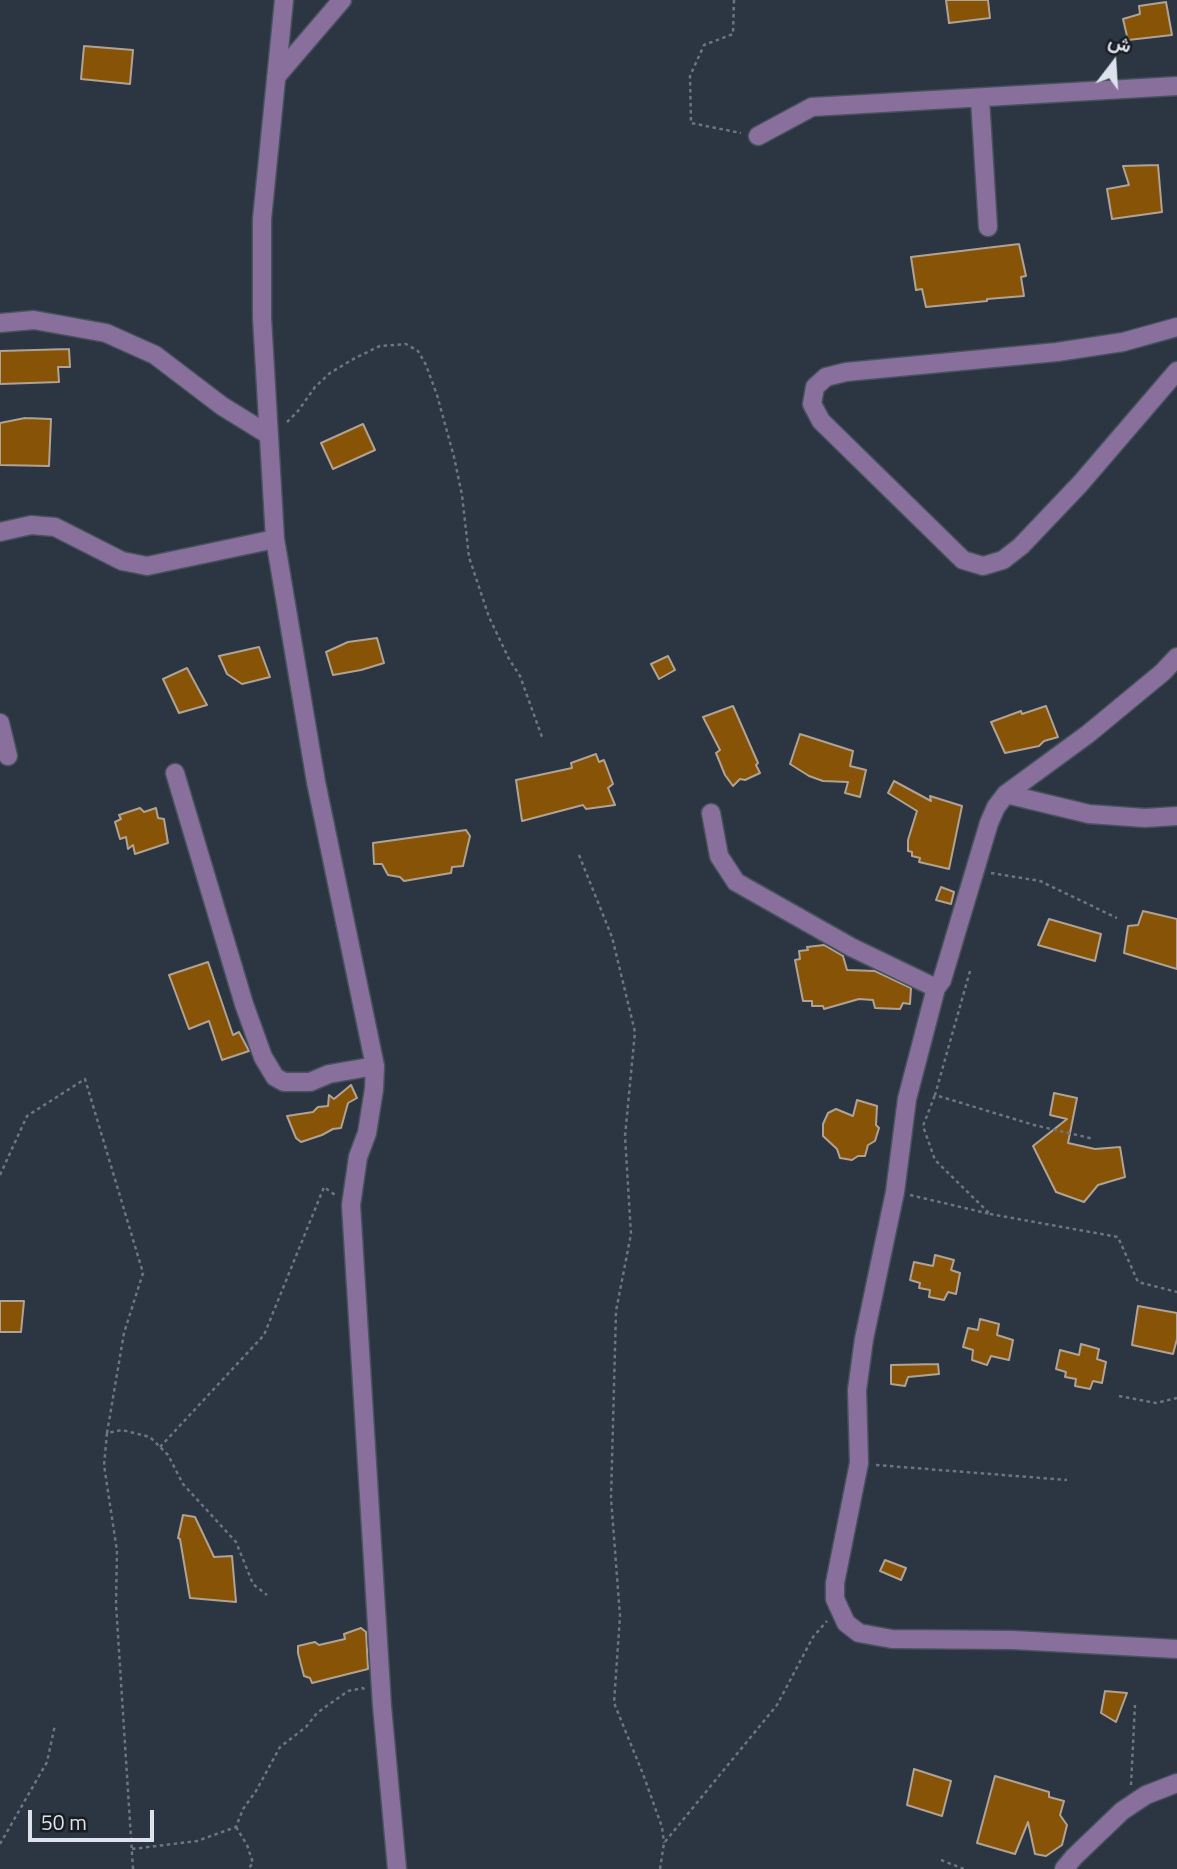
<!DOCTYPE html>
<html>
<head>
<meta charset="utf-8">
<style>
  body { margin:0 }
  #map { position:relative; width:1177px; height:1869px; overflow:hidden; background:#2b3642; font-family:"Titillium Web",Vazirmatn,sans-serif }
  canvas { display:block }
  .north { position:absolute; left:1079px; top:28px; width:70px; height:70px; -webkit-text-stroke:5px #181d22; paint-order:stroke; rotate:17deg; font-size:19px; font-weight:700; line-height:28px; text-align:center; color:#dde3ec }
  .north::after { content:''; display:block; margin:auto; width:24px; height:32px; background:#dde3ec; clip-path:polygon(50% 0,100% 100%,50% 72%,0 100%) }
  .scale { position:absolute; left:28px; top:1810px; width:126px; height:32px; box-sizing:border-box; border:4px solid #dde3ec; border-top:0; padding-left:9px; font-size:21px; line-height:24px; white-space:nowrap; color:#dde3ec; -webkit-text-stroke:5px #181d22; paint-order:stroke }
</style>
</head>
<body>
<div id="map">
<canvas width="1177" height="1869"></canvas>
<div class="north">ش</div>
<div class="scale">50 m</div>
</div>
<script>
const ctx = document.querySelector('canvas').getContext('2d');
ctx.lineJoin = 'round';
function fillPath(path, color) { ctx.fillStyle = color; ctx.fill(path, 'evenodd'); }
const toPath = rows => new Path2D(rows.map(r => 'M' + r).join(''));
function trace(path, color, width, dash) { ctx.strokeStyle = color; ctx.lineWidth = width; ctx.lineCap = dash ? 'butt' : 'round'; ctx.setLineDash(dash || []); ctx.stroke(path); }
const building = toPath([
  [946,0,988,0,990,18,949,23,946,0],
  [1166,2,1172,35,1128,40,1123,19,1140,14,1139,6,1166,2],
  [84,46,133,50,130,84,81,79,84,46],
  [1158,165,1162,212,1112,219,1107,189,1129,185,1123,166,1158,165],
  [1019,244,1026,276,1021,277,1024,296,987,299,987,301,926,307,922,289,916,290,911,257,1019,244],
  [69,349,70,367,58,367,59,382,0,384,0,351,69,349],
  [25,418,51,419,49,466,0,465,0,423,25,418],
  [363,424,375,450,333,469,321,443,363,424],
  [377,638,384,663,361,670,333,675,326,652,348,642,377,638],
  [259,647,270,677,242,684,227,674,219,656,259,647],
  [668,656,675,670,659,679,651,664,668,656],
  [187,668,207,705,179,713,163,679,187,668],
  [733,706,758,763,756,765,760,773,745,780,740,779,733,786,725,775,716,753,720,750,703,717,733,706],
  [1046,706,1058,737,1044,741,1039,746,1005,753,991,722,1021,711,1022,714,1046,706],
  [800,734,853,751,850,766,866,770,860,797,845,793,848,782,823,781,809,776,790,764,800,734],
  [596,754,599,762,604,760,613,784,608,788,615,805,586,809,583,805,522,821,516,780,572,768,571,763,596,754],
  [894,781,931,801,930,796,962,806,949,869,919,862,920,858,912,856,912,852,908,851,908,840,917,811,888,793,894,781],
  [140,808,144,812,156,808,158,818,164,819,168,843,135,854,133,845,128,849,126,837,120,839,115,822,121,819,119,815,140,808],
  [466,830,470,836,463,866,452,867,451,873,404,881,400,877,388,875,382,864,374,864,373,843,466,830],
  [941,887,954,892,951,904,936,900,941,887],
  [1143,911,1177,919,1177,969,1124,953,1128,926,1138,925,1143,911],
  [1049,919,1101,934,1095,961,1038,945,1049,919],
  [824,945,843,956,847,970,875,971,911,988,910,1004,903,1003,900,1009,875,1008,873,1000,859,999,824,1009,823,1006,812,1006,812,1001,803,1001,795,960,800,959,799,951,808,950,807,947,824,945],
  [208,962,233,1035,239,1032,249,1051,222,1060,209,1021,189,1029,169,975,208,962],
  [351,1085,357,1098,348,1103,341,1128,333,1129,322,1135,301,1142,296,1138,287,1116,313,1112,318,1107,328,1106,329,1095,334,1099,351,1085],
  [1054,1093,1077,1098,1068,1143,1095,1149,1120,1147,1125,1177,1098,1185,1084,1202,1056,1192,1033,1146,1067,1119,1050,1115,1054,1093],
  [857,1100,877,1106,876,1125,879,1128,875,1141,868,1145,865,1156,858,1156,852,1160,840,1158,837,1149,823,1136,823,1124,828,1113,836,1109,853,1116,857,1100],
  [935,1255,954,1260,951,1270,960,1273,956,1294,948,1292,944,1300,929,1297,930,1290,919,1288,920,1283,910,1280,914,1262,933,1266,935,1255],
  [0,1301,24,1301,21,1332,0,1332,0,1301],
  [1138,1306,1177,1313,1177,1339,1173,1354,1132,1345,1138,1306],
  [980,1319,999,1324,997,1335,1013,1340,1009,1360,991,1356,987,1365,972,1360,973,1350,963,1347,968,1328,978,1330,980,1319],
  [1081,1344,1099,1349,1097,1359,1106,1362,1102,1383,1093,1381,1090,1389,1075,1386,1076,1379,1065,1377,1066,1372,1056,1369,1060,1350,1079,1355,1081,1344],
  [938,1364,939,1374,908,1377,905,1386,891,1384,891,1365,938,1364],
  [183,1515,195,1517,214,1557,232,1556,236,1602,190,1598,180,1539,178,1538,183,1515],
  [885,1560,906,1568,901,1580,880,1571,885,1560],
  [361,1628,366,1632,368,1669,312,1683,310,1678,304,1676,298,1653,298,1646,315,1642,319,1645,345,1639,344,1634,361,1628],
  [1105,1691,1127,1693,1116,1722,1101,1713,1105,1691],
  [914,1769,951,1781,942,1816,907,1805,914,1769],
  [995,1776,1049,1792,1049,1797,1064,1801,1060,1815,1067,1825,1062,1845,1046,1856,1035,1854,1028,1822,1015,1854,977,1843,995,1776]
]);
const path = toPath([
  [734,0,733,34,704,45,690,76,691,123,741,133],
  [287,422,298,411,315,387,330,373,355,358,380,346,406,344,418,351,426,365,437,395,454,457,462,495,469,557,489,617,509,659,520,676,542,737],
  [579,855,612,937,635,1032,625,1136,631,1234,616,1311,611,1498,620,1616,614,1703,643,1774,662,1827,664,1843],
  [991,873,1040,881,1117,918],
  [970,971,935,1095,1034,1125,1094,1139],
  [0,1175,27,1116,85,1079,143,1273,124,1333,107,1433],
  [910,1195,990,1214,935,1160,923,1126,935,1095],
  [990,1214,1118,1237,1138,1282,1177,1292],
  [1119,1396,1156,1403,1177,1398],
  [160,1447,264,1335,324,1187,335,1195],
  [876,1465,1067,1480],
  [1131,1785,1135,1705],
  [236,1827,247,1845,253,1863,248,1869],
  [0,1844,47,1762,55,1725],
  [132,1849,197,1841,236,1827,243,1809,256,1791,280,1747,306,1727,317,1713,348,1691,363,1688,364,1690],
  [941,1860,964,1869],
  [133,1869,116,1604,117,1551,104,1465,107,1433,122,1430,150,1437,168,1455,183,1484,236,1542,253,1584,267,1595],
  [660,1869,664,1843,777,1705,813,1637,827,1621]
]);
const minor = toPath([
  [284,0,262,219,262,318,275,539,316,782,375,1066,374,1089,367,1133,358,1157,351,1205,382,1706,397,1869],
  [276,77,342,0],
  [980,99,988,227],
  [758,136,812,107,1177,86],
  [0,323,34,320,106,333,155,355,222,406,269,435],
  [1177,327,1123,342,1057,352,846,372,826,377,815,387,812,404,821,421,963,560,983,566,1003,560,1021,546,1080,484,1177,371],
  [0,532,31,525,55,527,122,561,147,566,275,539],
  [1177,657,1163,672,1088,734,1006,794,996,807,989,823,942,980,936,988,907,1099,895,1192,864,1339,857,1390,859,1463,835,1583,835,1599,846,1623,859,1633,892,1639,1013,1640,1177,1649],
  [0,723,8,756],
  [175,773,244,1004,263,1057,275,1077,284,1082,310,1082,329,1074,375,1066],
  [1006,794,1089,814,1145,818,1177,816],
  [711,813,719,856,736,882,851,947,936,988],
  [1064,1869,1074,1857,1122,1811,1146,1795,1177,1783]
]);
fillPath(building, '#875307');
trace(building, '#b1a394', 2);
trace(minor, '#47525d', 21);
trace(path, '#6c7680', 2.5, [3.5, 3.5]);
trace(minor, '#886f9c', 18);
</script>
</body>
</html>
